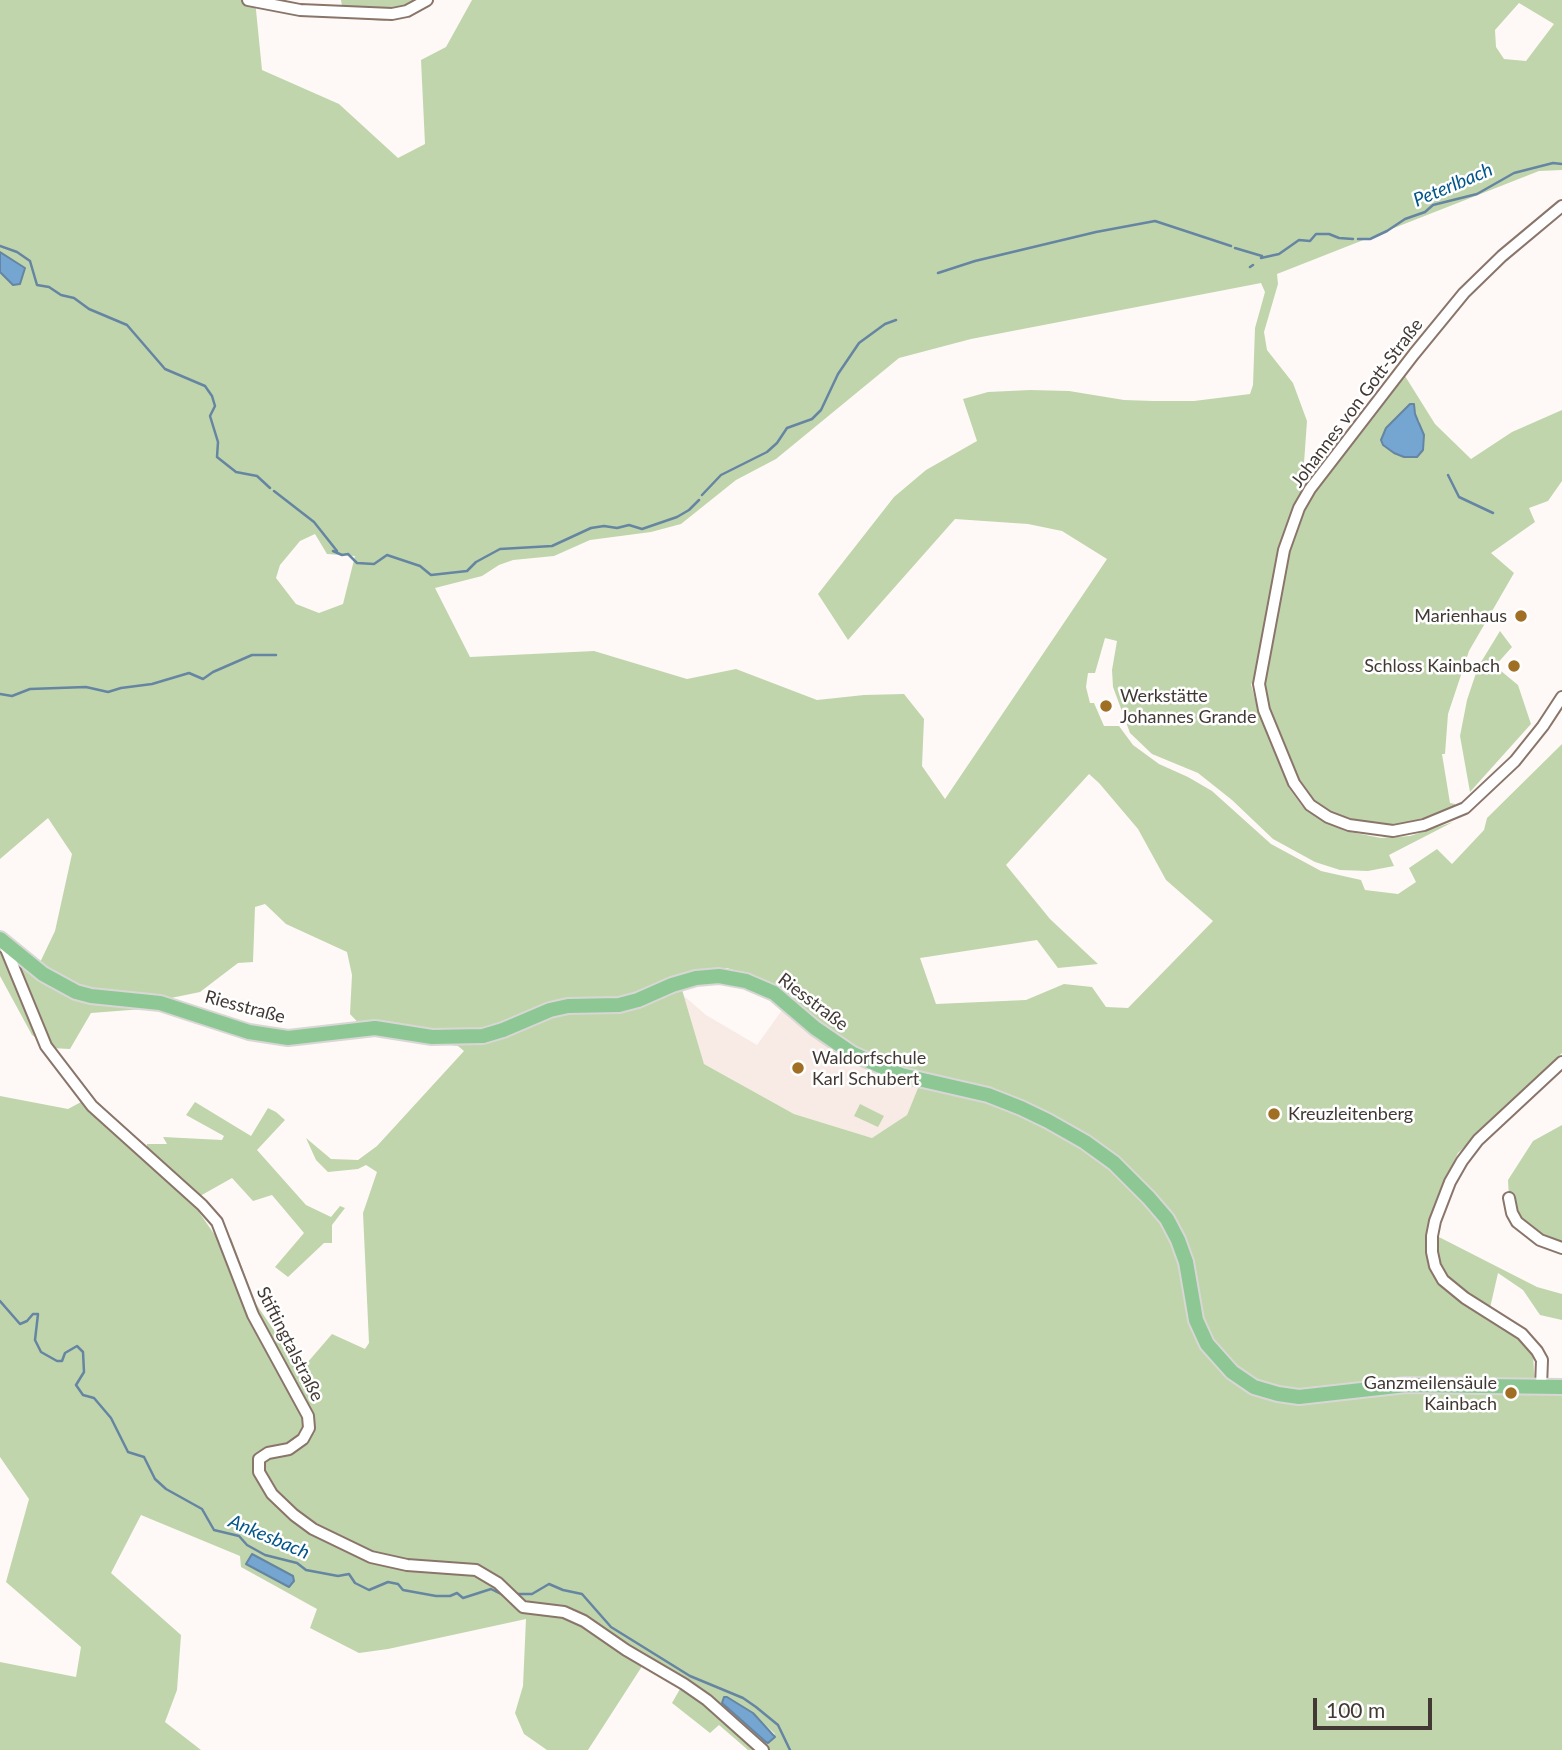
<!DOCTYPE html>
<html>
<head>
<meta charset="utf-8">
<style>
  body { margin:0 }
  #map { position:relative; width:1562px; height:1750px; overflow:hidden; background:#fef9f6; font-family:Lato,sans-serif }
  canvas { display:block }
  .scale { position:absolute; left:1313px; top:1698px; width:119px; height:32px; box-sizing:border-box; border:4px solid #423934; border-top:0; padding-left:9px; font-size:21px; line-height:24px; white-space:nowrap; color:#423934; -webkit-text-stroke:5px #fff; paint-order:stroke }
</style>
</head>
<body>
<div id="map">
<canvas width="1562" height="1750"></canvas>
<div class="scale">100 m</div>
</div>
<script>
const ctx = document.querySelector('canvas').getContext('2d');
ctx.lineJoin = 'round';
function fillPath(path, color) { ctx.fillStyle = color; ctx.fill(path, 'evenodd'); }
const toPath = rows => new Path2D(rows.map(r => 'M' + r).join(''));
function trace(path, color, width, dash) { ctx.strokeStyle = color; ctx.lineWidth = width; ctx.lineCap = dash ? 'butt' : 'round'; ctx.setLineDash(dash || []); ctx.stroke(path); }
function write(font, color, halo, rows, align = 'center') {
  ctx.font = font + ' Lato,sans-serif'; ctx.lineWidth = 5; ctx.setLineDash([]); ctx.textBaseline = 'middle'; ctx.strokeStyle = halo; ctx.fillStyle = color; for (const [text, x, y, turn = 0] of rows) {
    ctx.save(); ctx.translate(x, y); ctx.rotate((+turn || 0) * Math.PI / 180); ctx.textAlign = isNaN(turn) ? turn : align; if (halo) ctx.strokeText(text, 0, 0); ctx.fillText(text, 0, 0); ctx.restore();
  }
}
const built = toPath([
  [684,996,706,1015,757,1045,787,1003,912,1078,918,1088,907,1115,872,1138,794,1114,704,1064]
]);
const green = toPath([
  [0,0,255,0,262,70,339,104,398,158,425,144,421,60,446,47,472,0,1562,0,1562,170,1539,171,1277,274,1278,284,1264,332,1267,350,1293,383,1307,421,1302,491,1307,499,1405,376,1435,424,1471,459,1512,432,1562,410,1562,481,1548,501,1529,508,1535,522,1491,553,1514,573,1469,651,1448,714,1445,754,1442,754,1450,803,1455,804,1455,809,1426,820,1391,826,1361,823,1334,815,1308,798,1278,734,1261,679,1251,684,1259,714,1289,788,1302,806,1320,819,1345,831,1381,838,1410,836,1453,822,1389,855,1394,866,1368,871,1340,870,1315,862,1273,839,1232,800,1198,773,1152,754,1130,733,1113,687,1112,670,1117,641,1105,638,1095,673,1088,673,1086,687,1090,703,1094,703,1104,726,1119,726,1133,745,1159,764,1188,777,1212,791,1271,844,1321,871,1361,880,1365,890,1398,894,1416,882,1409,868,1437,849,1452,864,1484,830,1487,818,1562,744,1562,1053,1458,1153,1438,1195,1425,1237,1433,1234,1537,1287,1562,1294,1562,1320,1540,1315,1523,1290,1498,1273,1490,1308,1522,1334,1533,1352,1535,1394,1562,1395,1562,1750,748,1750,719,1725,710,1733,672,1703,684,1682,648,1657,588,1750,547,1750,524,1734,515,1713,523,1686,526,1619,388,1649,359,1653,310,1628,317,1609,241,1567,240,1556,141,1515,111,1573,181,1635,177,1690,165,1722,201,1750,0,1750,0,1662,76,1677,81,1647,6,1582,29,1499,0,1457,0,1096,68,1109,83,1101,194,1205,219,1241,231,1238,256,1304,301,1370,332,1334,365,1349,369,1343,363,1213,377,1172,366,1165,358,1169,328,1172,316,1160,306,1138,331,1159,358,1160,377,1146,464,1051,458,1046,368,1033,350,1014,352,975,347,952,286,924,265,904,255,907,253,962,238,963,200,992,171,998,156,1008,91,1013,70,1049,51,1048,32,1035,0,976,0,949,34,975,55,931,72,854,48,818,0,859,0,272,13,285,25,268,0,252],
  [1519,3,1554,24,1526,61,1504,59,1496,47,1495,30],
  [1261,283,1265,292,1255,328,1253,385,1250,394,1194,401,1153,401,1124,400,1069,391,1030,390,988,392,963,399,977,441,926,470,894,497,818,594,848,640,955,519,1028,524,1062,531,1107,559,945,799,922,766,924,719,904,694,864,695,817,700,736,669,687,679,594,651,470,657,435,588,482,576,499,565,513,560,554,556,590,540,651,532,681,524,736,480,776,459,899,358,971,339],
  [1415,408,1415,414,1420,422,1394,453],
  [315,534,327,554,355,556,343,604,319,613,296,604,276,578,280,565,300,541],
  [1089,774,1099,783,1138,829,1166,880,1213,921,1128,1008,1106,1007,1092,987,1064,984,1026,1000,936,1004,920,958,1037,940,1058,968,1098,964,1050,919,1006,865],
  [727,968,760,979,787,1003,894,1073,976,1093,918,1088,907,1115,872,1138,794,1114,704,1064,678,976],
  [722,1703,753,1713,775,1734,766,1742],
  [341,0,424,0,385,21,344,18],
  [1500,631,1512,647,1495,666,1518,685,1531,724,1470,792,1460,736,1467,700,1478,667],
  [195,1102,251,1136,268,1108,276,1112,285,1120,257,1150,306,1205,331,1217,340,1206,345,1208,332,1225,332,1243,324,1243,288,1277,275,1267,304,1233,272,1195,253,1201,232,1178,200,1196,147,1148,147,1144,167,1144,163,1137,222,1140,224,1136,186,1115],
  [860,1104,884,1116,878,1127,854,1116],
  [1562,1125,1562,1248,1517,1222,1509,1198,1508,1180,1533,1141]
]);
const water = toPath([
  [0,252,25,268,20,284,13,285,0,272,0,252],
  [1410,404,1414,404,1415,414,1424,435,1423,450,1417,457,1404,457,1394,453,1383,445,1381,440,1386,428,1410,404],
  [252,1554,293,1576,294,1581,289,1587,246,1564,252,1554],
  [724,1697,727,1697,753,1713,775,1737,768,1743,766,1742,722,1703,724,1697]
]);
const stream = toPath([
  [1358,239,1370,239,1387,231,1405,219,1425,212,1433,205,1477,194,1514,173,1553,163,1562,164],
  [0,246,17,252,30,261,37,285,49,287,61,295,74,298,89,309,127,325,165,369,205,386,212,396,215,406,210,416,218,442,217,457,236,472,257,476,270,488],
  [1235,248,1262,256],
  [1261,258,1279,254,1299,240,1310,241,1316,234,1329,234,1339,238,1353,239],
  [1250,267,1253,265],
  [938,273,975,261,1096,232,1155,221,1231,246],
  [1448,475,1459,497,1493,513],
  [274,491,314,522,337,551],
  [702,495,721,475,767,452,777,443,787,428,812,419,821,410,838,374,859,343,885,324,896,320],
  [333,551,342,555,348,554,357,563,374,564,387,555,420,566,431,575,467,571,476,562,500,549,552,546,591,528,604,526,617,528,629,525,642,529,677,517,689,510,699,500],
  [0,694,12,696,30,689,86,687,108,692,121,688,152,684,189,673,203,679,213,672,252,655,276,655],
  [0,1301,20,1324,27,1321,33,1314,38,1314,35,1340,41,1352,57,1361,62,1361,65,1353,77,1346,83,1352,84,1372,76,1385,83,1395,94,1398,111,1418,128,1452,144,1457,155,1479,166,1489,202,1509,214,1530,239,1536,247,1545,265,1555,297,1563,306,1570,338,1576,349,1574,355,1583,369,1590,388,1582,398,1584,403,1590,436,1596,450,1596,457,1593,463,1598,491,1589,503,1595],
  [517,1594,532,1594,549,1584,563,1590,582,1594,611,1627,690,1676,743,1698,756,1707,778,1725,790,1750]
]);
const minor = toPath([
  [248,0,300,10,392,14,407,11,427,0],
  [1562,206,1502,256,1464,293,1414,354,1310,489,1299,508,1284,550,1259,684,1264,710,1294,783,1310,805,1328,817,1349,825,1393,831,1424,825,1465,808,1515,761,1543,726,1562,697],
  [4,944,46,1046,92,1106,202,1205,217,1222,253,1315,308,1416,309,1428,303,1439,289,1449,268,1453,259,1459,259,1472,272,1494,294,1515,313,1529,371,1557,407,1565,476,1570,498,1583,523,1607,564,1612,584,1621,626,1650,684,1684,707,1700,763,1750],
  [1509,1198,1512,1213,1517,1222,1540,1240,1562,1248],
  [1541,1387,1542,1360,1537,1351,1522,1334,1465,1298,1443,1280,1435,1266,1432,1252,1432,1236,1435,1221,1450,1182,1462,1161,1478,1140,1562,1062]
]);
const major = toPath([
  [0,939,43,974,76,992,91,996,160,1003,249,1032,288,1038,375,1028,432,1037,483,1036,503,1030,550,1010,568,1006,619,1005,638,1000,672,985,696,978,719,976,746,981,774,993,815,1028,853,1054,901,1075,988,1095,1021,1108,1048,1121,1085,1142,1114,1163,1149,1198,1167,1219,1178,1240,1186,1262,1196,1320,1207,1344,1232,1372,1254,1387,1278,1394,1299,1397,1406,1385,1562,1387]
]);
const markers = [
  [1521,616,7,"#a06f23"],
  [1514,666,7,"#a06f23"],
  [1106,706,7,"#a06f23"],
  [798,1068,7,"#a06f23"],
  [1274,1114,7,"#a06f23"],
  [1511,1393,7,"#a06f23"]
];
const streetNames = [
  ["Johannes von Gott-Straße",1357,403,-53],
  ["Riesstraße",813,1002,37],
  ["Riesstraße",245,1007,15],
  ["Stiftingtalstraße",290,1344,63]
];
const poiNames = [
  ["Marienhaus",1507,616],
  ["Schloss Kainbach",1500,666],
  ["Werkstätte",1120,696,"left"],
  ["Johannes Grande",1120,717,"left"],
  ["Waldorfschule",812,1058,"left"],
  ["Karl Schubert",812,1079,"left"],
  ["Kreuzleitenberg",1288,1114,"left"],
  ["Ganzmeilensäule",1497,1383],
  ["Kainbach",1497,1404]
];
const waterNames = [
  ["Peterlbach",1453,185,-23],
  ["Ankesbach",269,1537,23]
];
fillPath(built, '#f8ebe5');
fillPath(green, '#c0d5ac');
fillPath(water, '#74a6d1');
trace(water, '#6585a2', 2);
trace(stream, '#6585a2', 2.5);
trace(minor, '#8a756a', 14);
trace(major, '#d9d7d6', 18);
trace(minor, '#fff', 10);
trace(major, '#8dc894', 14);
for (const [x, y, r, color] of markers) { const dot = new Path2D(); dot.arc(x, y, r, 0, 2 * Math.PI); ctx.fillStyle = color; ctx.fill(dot); trace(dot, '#fff', 2.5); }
write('18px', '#423934', '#fff', streetNames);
write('18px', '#423934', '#fff', poiNames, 'right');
write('italic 19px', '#00558a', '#fff', waterNames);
</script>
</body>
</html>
